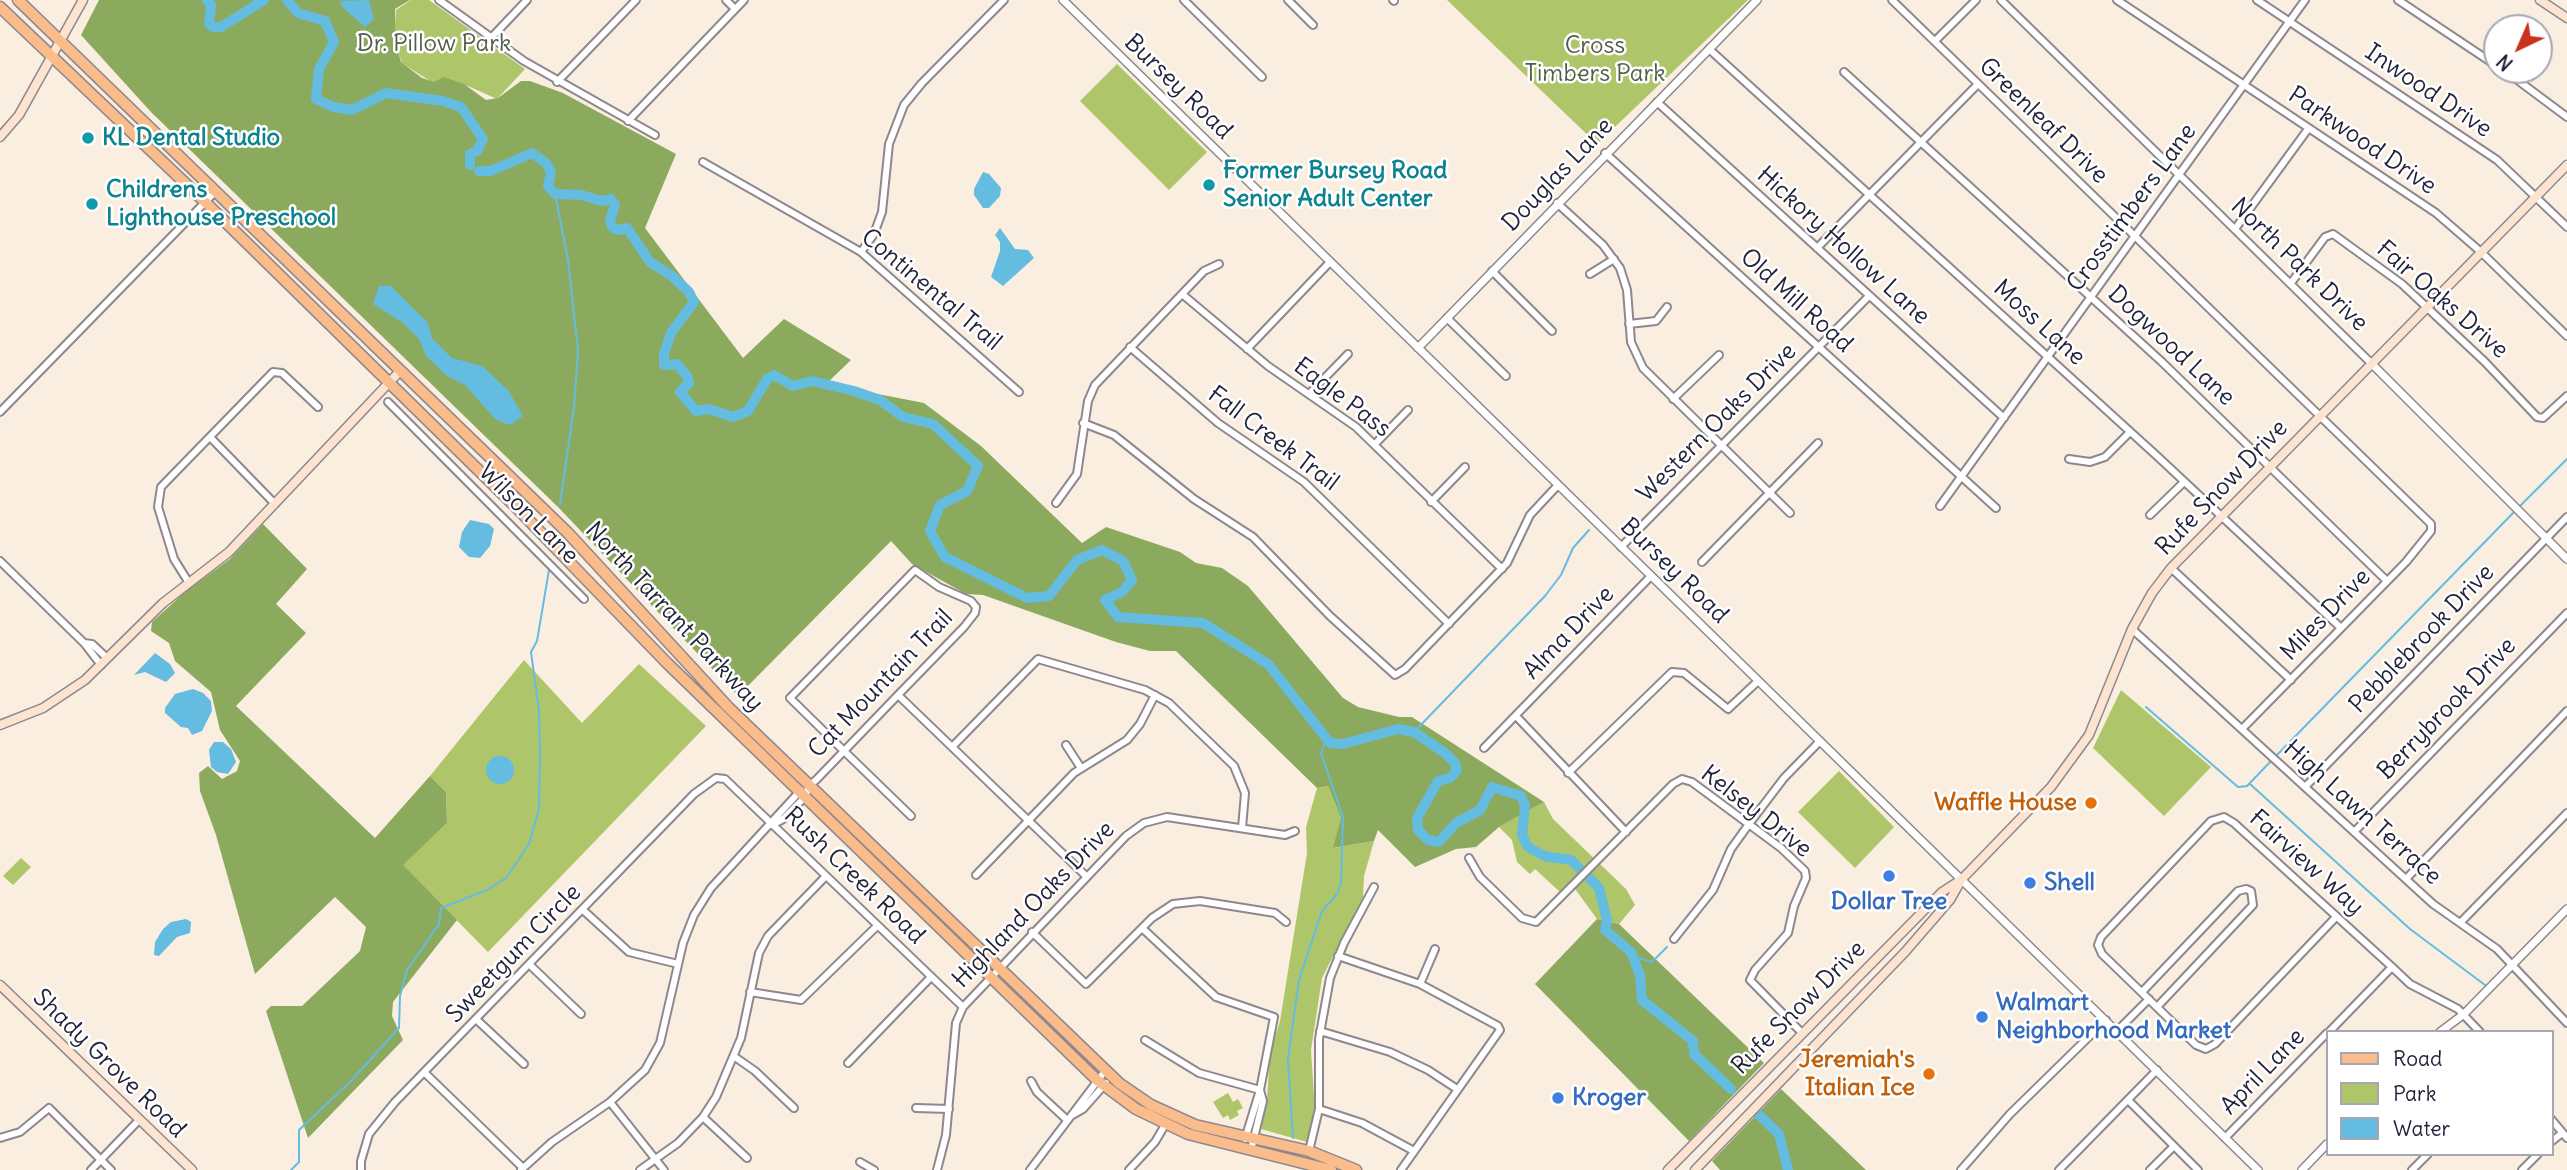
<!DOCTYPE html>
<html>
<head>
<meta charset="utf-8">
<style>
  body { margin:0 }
  #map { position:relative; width:2567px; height:1170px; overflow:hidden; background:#f9eee0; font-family:Delius,sans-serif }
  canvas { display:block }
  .legend { position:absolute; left:2326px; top:1030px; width:228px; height:126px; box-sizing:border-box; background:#fff; border:2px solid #a7a7b1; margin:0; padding:9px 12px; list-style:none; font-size:21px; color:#22223b }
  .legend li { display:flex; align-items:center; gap:14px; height:35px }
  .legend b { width:35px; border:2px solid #a7a7b1 }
  .north { position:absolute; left:2483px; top:14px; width:70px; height:70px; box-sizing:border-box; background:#fff; border:2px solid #a7a7b1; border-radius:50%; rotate:224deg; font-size:19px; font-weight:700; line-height:28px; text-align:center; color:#22223b }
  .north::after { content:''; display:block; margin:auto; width:24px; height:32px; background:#c8321e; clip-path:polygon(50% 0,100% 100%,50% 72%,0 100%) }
</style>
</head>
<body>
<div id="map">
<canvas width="2567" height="1170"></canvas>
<ul class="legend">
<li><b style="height:9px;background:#fabc8b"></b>Road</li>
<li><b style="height:19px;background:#afc569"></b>Park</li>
<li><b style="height:19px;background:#64bce1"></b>Water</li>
</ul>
<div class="north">N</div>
</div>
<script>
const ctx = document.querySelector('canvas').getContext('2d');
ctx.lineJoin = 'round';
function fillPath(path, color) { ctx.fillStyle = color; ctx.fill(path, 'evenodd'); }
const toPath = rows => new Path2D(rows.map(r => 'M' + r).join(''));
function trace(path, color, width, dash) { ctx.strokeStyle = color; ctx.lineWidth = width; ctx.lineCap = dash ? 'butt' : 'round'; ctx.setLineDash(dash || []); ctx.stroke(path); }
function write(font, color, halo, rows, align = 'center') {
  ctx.font = font + ' Delius,sans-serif'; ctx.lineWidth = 5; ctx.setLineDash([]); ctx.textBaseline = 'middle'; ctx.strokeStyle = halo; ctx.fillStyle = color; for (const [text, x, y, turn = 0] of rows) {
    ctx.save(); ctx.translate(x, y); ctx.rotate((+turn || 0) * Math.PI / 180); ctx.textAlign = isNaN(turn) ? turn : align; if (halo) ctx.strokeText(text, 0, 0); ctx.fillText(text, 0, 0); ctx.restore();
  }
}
const green = toPath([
  [411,0,429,0,525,69,497,99,468,86,433,83,402,63,394,40,396,10],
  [1447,0,1748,0,1597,144],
  [1117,64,1207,152,1169,190,1080,101],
  [524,660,582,723,639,664,706,726,488,952,402,865,447,823,446,792,430,776],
  [2121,690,2211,767,2164,816,2093,748],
  [1839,771,1894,827,1855,868,1798,812],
  [1328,786,1341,818,1334,848,1374,841,1364,876,1363,897,1322,978,1311,1050,1315,1111,1307,1142,1261,1129,1267,1100,1270,1053,1280,1021,1307,853,1306,827,1317,788],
  [1544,802,1553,819,1626,889,1635,905,1619,924,1597,919,1570,882,1560,892,1535,869,1530,874,1517,862,1512,840,1499,827],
  [21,858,31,867,13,885,3,876],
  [1228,1093,1233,1102,1238,1099,1243,1108,1237,1111,1239,1115,1230,1120,1228,1115,1223,1118,1213,1102]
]);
const forest = toPath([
  [99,0,410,0,395,9,395,41,401,62,422,78,434,82,444,77,464,84,486,100,498,98,521,81,530,81,563,93,676,154,645,228,743,358,784,319,851,360,826,384,924,403,981,446,1082,543,1106,527,1180,552,1196,563,1222,568,1248,586,1343,698,1358,707,1399,717,1412,717,1544,802,1499,827,1476,847,1456,849,1415,867,1378,830,1374,841,1333,848,1341,818,1328,786,1317,788,1176,651,1150,651,1116,642,983,595,966,594,912,564,891,541,738,696,558,507,151,112,81,35],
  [263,524,307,569,276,604,306,633,236,706,375,838,430,776,446,792,447,823,403,865,457,920,393,1002,392,1016,403,1040,308,1138,266,1011,271,1006,302,1006,360,951,366,927,335,897,255,974,216,835,200,791,199,773,208,766,222,779,237,771,240,761,220,730,211,692,175,661,169,643,151,631,152,622,185,592,230,559],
  [1597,919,1619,924,1764,1063,1689,1141,1535,984],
  [1781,1089,1866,1170,1720,1170,1712,1161]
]);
const water = toPath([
  [369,0,374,19,365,27,342,7,340,1],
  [983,172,989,174,1001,188,1000,196,989,208,983,208,974,195,974,189],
  [1000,228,1015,249,1028,250,1034,258,1003,286,991,277,1000,251,1000,242,995,235],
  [379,286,391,286,428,323,432,338,452,358,482,366,508,390,523,416,510,425,496,420,465,385,447,376,426,356,419,339,403,323,373,304],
  [470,520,489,524,494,529,490,546,480,558,469,557,459,547,462,532],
  [155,653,170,664,175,673,166,682,145,672,134,675],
  [193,689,203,693,211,701,212,711,202,731,192,735,188,728,181,727,165,713,165,708,175,694],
  [214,742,223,742,231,749,236,762,228,774,217,772,211,767,209,750],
  '486 770a14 14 0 1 1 28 0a14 14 0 1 1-28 0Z',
  [186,919,191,922,190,933,177,937,159,956,154,955,155,942,163,929,171,922]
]);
const stream = toPath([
  [555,194,568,260,578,351,574,407,560,504],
  [2518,508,2567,459],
  [2146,707,2238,787,2247,786,2272,760],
  [1414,732,1545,596,1561,575,1573,548,1589,530],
  [2276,756,2514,512],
  [2250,784,2410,929,2485,985],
  [1632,956,1652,962,1667,947],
  [1293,1138,1288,1059,1299,980,1322,911,1337,894,1341,883,1343,817,1321,753,1326,740],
  [291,1170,299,1162,299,1130,350,1082,399,1028,400,996,407,970,439,924,441,908,487,890,506,878,529,844,539,809,540,754,539,711,531,652,537,641,549,570]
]);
const river = toPath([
  [207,0,211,5,209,24,213,27,221,27,264,0],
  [287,0,298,13,325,21,334,42,319,69,316,99,333,107,352,110,386,93,443,101,461,107,483,139,477,151,470,154,470,165],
  [479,171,491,171,532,153,546,163,551,172,548,186,555,194,581,195,602,201,611,199,615,205,610,220,612,227,618,230,627,228,650,262,672,276,689,292,694,302,671,333,664,354,664,365,677,364,687,376,689,383,680,392,696,411,709,409,733,417,748,411,767,379,774,375,793,386,812,381,854,391,880,400,903,417,933,424,978,466,967,491,940,505,930,531,945,557,1027,598,1049,596,1077,560,1102,550,1123,561,1132,580,1122,592,1105,600,1118,617,1203,623,1268,664,1330,743,1343,744,1398,729,1414,732,1445,753,1455,763,1457,770,1450,778,1438,781,1417,818,1418,830,1428,840,1439,842,1456,823,1480,810,1492,787,1521,796,1525,806,1522,835,1528,847,1544,856,1571,860,1599,888,1607,920,1605,930,1631,952,1640,975,1642,1000,1693,1041,1694,1054,1731,1089],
  [1758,1114,1779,1134,1788,1170]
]);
const minor = toPath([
  [439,0,524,61,655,135],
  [726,0,735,9],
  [1184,0,1262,77],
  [1288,0,1313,25],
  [1393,0,1394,1],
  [1892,0,2431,524,2431,531,2406,562,2242,729],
  [2001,0,2371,363],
  [2117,0,2436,213,2481,252,2567,336],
  [2257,0,2497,160,2567,227],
  [2398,0,2497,66],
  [491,38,527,0],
  [1935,41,1976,0],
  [1709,49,2157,456,2341,628],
  [2504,70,2567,117],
  [1844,72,2162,362,2387,581],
  [557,82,636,0],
  [1657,102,2004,418],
  [628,121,744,0],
  [1605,153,1996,508],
  [703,162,861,252,1019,392],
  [1557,203,1603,245,1620,268,1627,290,1631,342,1643,368,1790,513],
  [2235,229,2308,129],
  [1817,248,1978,84],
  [861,252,874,234,882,212,889,144,904,105,922,83,1004,0],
  [1492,271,1552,331],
  [1590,274,1614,259],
  [2291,283,2325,237,2333,234,2402,284,2485,362,2537,417,2543,418,2567,396],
  [1182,294,1268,366,1356,427,1502,569],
  [1447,318,1506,376],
  [1629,324,1656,321,1667,307],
  [1130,347,1218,423,1304,482,1449,624],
  [1247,349,1330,262],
  [1310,393,1348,354],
  [1673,399,1719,355],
  [388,402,584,599],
  [0,412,216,191],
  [1083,423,1114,435,1194,499,1253,537,1330,616,1395,675,1405,669,1507,563,1530,515,1558,485],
  [210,437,275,504],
  [1375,444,1408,410],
  [2069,459,2090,462,2105,457,2130,432],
  [1431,502,1465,467],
  [1056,503,1077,474,1088,401,1095,385,1204,271,1219,264],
  [1940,506,2305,0],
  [2150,515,2184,482],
  [1621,547,1869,296],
  [0,561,84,643,101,665],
  [1702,562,1818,443],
  [2171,568,2291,680],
  [189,583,174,559,158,507,161,487,273,372,282,373,318,407],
  [2132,629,2433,904,2497,949,2567,1023],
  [84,643,92,644,107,658],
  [898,695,1086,876],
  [1516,716,1626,832],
  [1066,745,1081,768],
  [952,747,1038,659,1145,690,1169,703,1234,766,1245,793,1242,828],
  [1484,748,1651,576],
  [1568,773,1672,672,1684,673,1728,709,1758,681],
  [2305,787,2567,517],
  [772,825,783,819,805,797,809,786,817,779,898,695,964,627,975,613,976,607,971,601,939,587,915,570,790,698,844,751,911,816],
  [2354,832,2567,613],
  [1469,858,1480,877,1522,918,1536,922,1673,784,1682,779,1692,782,1781,848,1805,871,1806,878,1794,906,1788,933,1755,970,1750,980,1802,1033],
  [976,875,1074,773,1127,740,1140,724,1155,695],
  [2406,879,2567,711],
  [583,910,629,952,678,964],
  [2336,917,2215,1044,2206,1049,2196,1045,2102,954,2098,945,2101,937,2211,821,2224,817,2234,823,2392,967,2410,984,2458,1009,2480,1032],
  [2461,922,2567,813],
  [1142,928,1216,997,1274,1017,1260,1090,1245,1139],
  [1032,932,1086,984,1152,918,1173,904,1200,901,1275,913,1286,922],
  [1674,939,1713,890,1731,849,1749,824,1784,778,1820,741],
  [1338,956,1420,984,1498,1026,1500,1030,1401,1170],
  [530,965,581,1014],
  [1420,984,1435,949],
  [750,992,801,1000,877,926],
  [2142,992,2238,891,2246,889,2251,891,2253,905,2157,1007],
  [477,1020,524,1064],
  [1320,1031,1390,1052,1428,1070,1457,1089],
  [2117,1031,2149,999],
  [2329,1032,2392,967],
  [1145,1040,1199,1073,1260,1090],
  [735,1057,755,1071,794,1108],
  [848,1063,931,977],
  [425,1073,523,1168],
  [1031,1081,1037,1092,1066,1119],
  [2128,1100,2198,1170],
  [610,1102,664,1170],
  [916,1108,949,1109],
  [1319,1109,1362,1123,1414,1151],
  [1071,1116,1083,1109,1106,1083],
  [703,1117,747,1158],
  [2551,1119,2567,1138],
  [0,1138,20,1132,49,1108,111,1170],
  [2225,1138,2327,1033],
  [2551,1142,2562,1133],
  [1251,1150,1263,1101,1260,1090],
  [1309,1151,1319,1109,1319,1039,1330,978,1344,943,1374,887],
  [860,1162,874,1170],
  [91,1170,139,1120],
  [361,1170,361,1161,369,1134,395,1102,694,794,716,778,725,779,963,1007],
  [521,1170,552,1142,610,1102,645,1070,660,1043,683,943,694,915,711,888,801,790],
  [640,1170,678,1143,703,1117,716,1097,741,1038,759,953,768,936,825,877],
  [937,1170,946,1135,956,1023,963,1007,1126,836,1144,823,1167,817,1285,835,1295,831],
  [1030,1170,1105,1071],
  [1129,1170,1155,1142,1165,1125],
  [1961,1170,2010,1114,2106,1020],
  [2059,1170,2157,1070],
  [2150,1170,2174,1146],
  [2412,1170,2428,1154],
  [2522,1170,2538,1154]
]);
const tertiary = toPath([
  [1063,0,2258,1170],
  [1418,348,1757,0],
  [2371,363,2567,559],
  [2440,1032,2464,1014,2567,909],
  [2302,1170,2327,1144]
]);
const secondary = toPath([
  [2540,0,2567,18],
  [0,137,19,115,83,0],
  [0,725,43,708,85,680,163,603,229,552,400,371],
  [0,985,192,1170],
  [1668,1170,1942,892,1962,879,2051,787,2089,735,2132,629,2152,593,2171,568,2567,165],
  [1695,1170,1905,952,1950,900,1960,882]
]);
const primary = toPath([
  [18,0,568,533,728,707,1119,1083,1151,1105,1195,1125,1309,1151,1356,1170],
  [0,7,205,202,514,505,667,663,1097,1080,1136,1109,1188,1134,1331,1170]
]);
const markers = [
  [88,138,7,"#0f9aa8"],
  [1209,185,7,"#0f9aa8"],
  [92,204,7,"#0f9aa8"],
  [2091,803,7,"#e8710a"],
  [1889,876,7,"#3f7fe0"],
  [2030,883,7,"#3f7fe0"],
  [1982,1017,7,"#3f7fe0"],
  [1929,1074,7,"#e8710a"],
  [1558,1098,7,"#3f7fe0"]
];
const parkNames = [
  ["Dr. Pillow Park",434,44],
  ["Cross",1595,46],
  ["Timbers Park",1595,74]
];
const streetNames = [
  ["Bursey Road",1178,87,44],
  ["Inwood Drive",2428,91,34],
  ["Greenleaf Drive",2043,121,44],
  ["Parkwood Drive",2362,141,34],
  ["Douglas Lane",1558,175,-46],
  ["Crosstimbers Lane",2132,208,-54],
  ["Hickory Hollow Lane",1843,246,42],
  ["North Park Drive",2299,265,44],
  ["Continental Trail",931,290,40],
  ["Fair Oaks Drive",2442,300,41],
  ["Old Mill Road",1796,301,42],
  ["Moss Lane",2039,323,42],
  ["Dogwood Lane",2171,346,43],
  ["Eagle Pass",1342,398,37],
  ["Western Oaks Drive",1717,423,-45],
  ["Fall Creek Trail",1273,439,37],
  ["Rufe Snow Drive",2222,488,-46],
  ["Wilson Lane",528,514,45],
  ["Bursey Road",1674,571,44],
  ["Miles Drive",2326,615,-46],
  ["North Tarrant Parkway",674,617,47],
  ["Alma Drive",1569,633,-46],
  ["Pebblebrook Drive",2422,639,-46],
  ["Cat Mountain Trail",881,684,-46],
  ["Berrybrook Drive",2447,709,-46],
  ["Kelsey Drive",1756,812,38],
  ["High Lawn Terrace",2362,813,42],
  ["Fairview Way",2306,863,42],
  ["Rush Creek Road",854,876,44],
  ["Highland Oaks Drive",1034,905,-46],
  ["Sweetgum Circle",514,954,-46],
  ["Rufe Snow Drive",1799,1008,-45],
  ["Shady Grove Road",109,1064,44],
  ["April Lane",2263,1072,-46]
];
const cultureNames = [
  ["KL Dental Studio",102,138],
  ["Former Bursey Road",1223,171],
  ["Senior Adult Center",1223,199],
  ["Childrens",106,190],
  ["Lighthouse Preschool",106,218]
];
const foodNames = [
  ["Waffle House",2077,803],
  ["Jeremiah's",1915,1060],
  ["Italian Ice",1915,1088]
];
const shopNames = [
  ["Shell",2044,883],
  ["Dollar Tree",1889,902,"center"],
  ["Walmart",1996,1003],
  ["Neighborhood Market",1996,1031],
  ["Kroger",1572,1098]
];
fillPath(green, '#afc569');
fillPath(forest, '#8baa5d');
fillPath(water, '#64bce1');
trace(stream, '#64bce1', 2);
trace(river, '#64bce1', 10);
trace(minor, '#8e888e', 10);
trace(tertiary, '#8e888e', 10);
trace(secondary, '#8e888e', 11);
trace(primary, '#8e888e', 13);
trace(minor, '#fff', 6);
trace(tertiary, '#fff', 7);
trace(secondary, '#fde4d1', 8);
trace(primary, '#fabc8b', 10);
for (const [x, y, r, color] of markers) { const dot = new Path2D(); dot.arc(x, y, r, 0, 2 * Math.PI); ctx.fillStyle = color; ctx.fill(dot); trace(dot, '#fff', 2.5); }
write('24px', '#535b4b', '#fff', parkNames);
write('24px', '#22223b', '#fff', streetNames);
write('bold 24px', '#0d838f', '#fff', cultureNames, 'left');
write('bold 24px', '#c56008', '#fff', foodNames, 'right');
write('bold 24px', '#366cbe', '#fff', shopNames, 'left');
</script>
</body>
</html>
